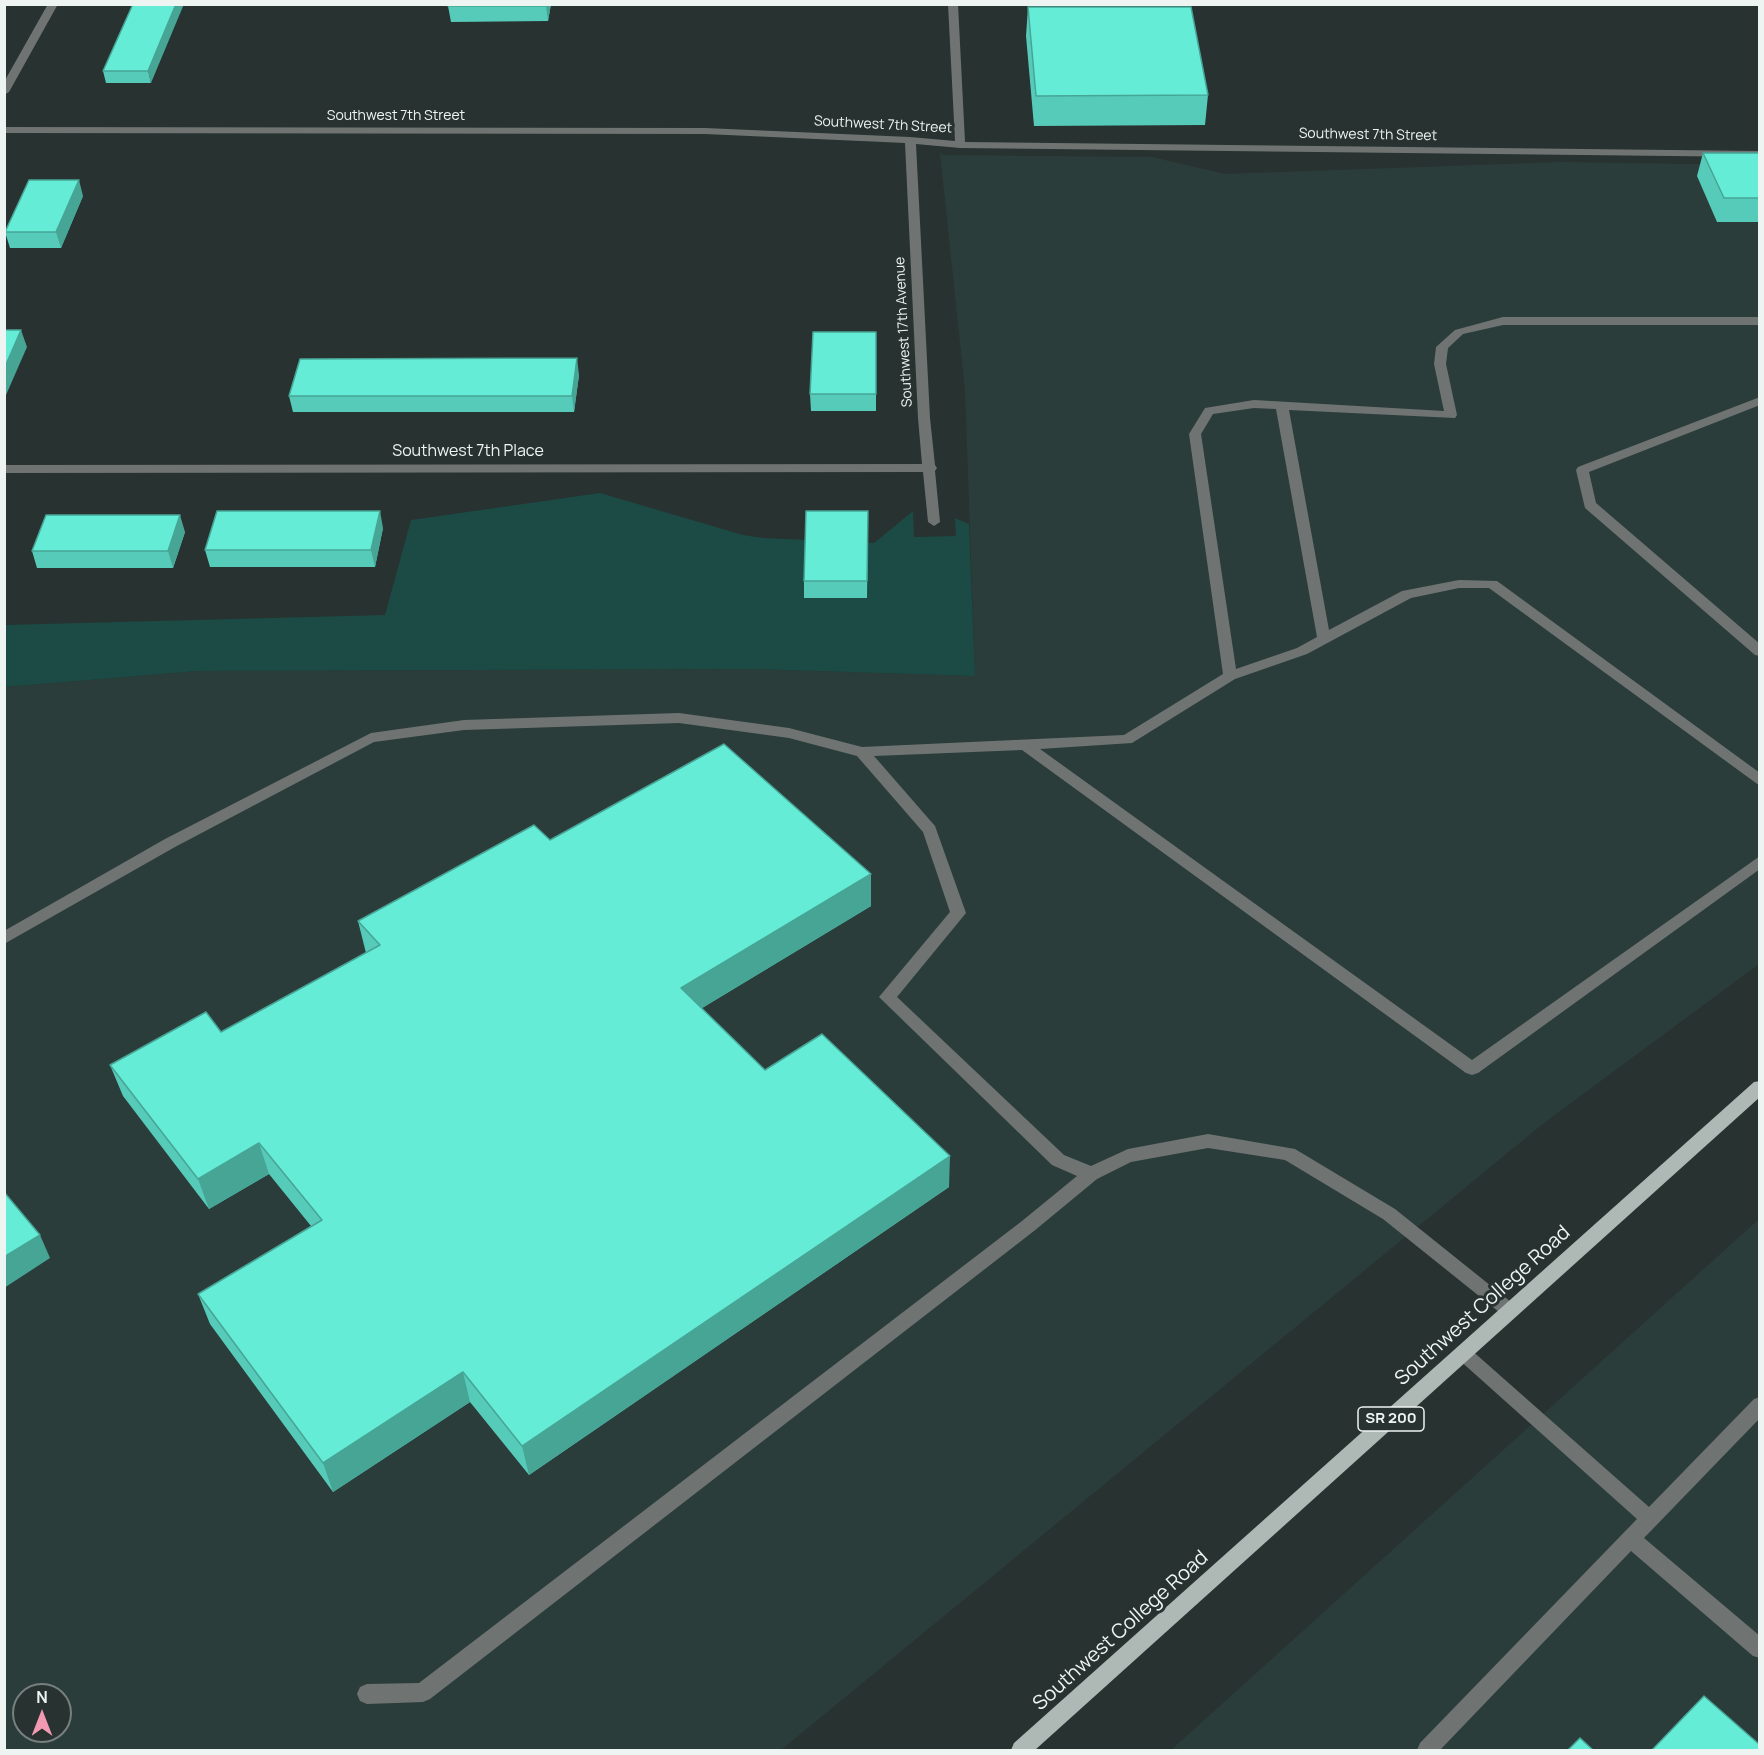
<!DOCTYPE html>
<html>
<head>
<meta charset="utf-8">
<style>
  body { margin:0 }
  #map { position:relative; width:1764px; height:1755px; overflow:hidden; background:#283230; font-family:Manrope,sans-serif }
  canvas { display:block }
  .frame { position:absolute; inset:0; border:6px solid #edf4f2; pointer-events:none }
  .north { position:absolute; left:12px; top:1683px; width:60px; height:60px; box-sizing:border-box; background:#283230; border:2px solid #77807e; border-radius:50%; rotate:0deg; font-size:16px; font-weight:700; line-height:24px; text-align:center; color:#edf4f2 }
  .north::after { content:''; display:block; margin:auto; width:21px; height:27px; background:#f19ab2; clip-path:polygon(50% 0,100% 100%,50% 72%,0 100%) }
</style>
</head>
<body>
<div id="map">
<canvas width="1764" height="1755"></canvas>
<div class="frame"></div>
<div class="north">N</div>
</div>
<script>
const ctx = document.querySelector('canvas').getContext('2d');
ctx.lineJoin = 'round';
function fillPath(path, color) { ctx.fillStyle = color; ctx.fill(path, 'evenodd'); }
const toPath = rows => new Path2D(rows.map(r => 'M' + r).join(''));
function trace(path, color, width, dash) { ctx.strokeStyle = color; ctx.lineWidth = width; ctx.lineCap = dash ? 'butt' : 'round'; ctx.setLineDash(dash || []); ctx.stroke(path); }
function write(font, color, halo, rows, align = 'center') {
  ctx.font = font + ' Manrope,sans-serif'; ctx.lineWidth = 6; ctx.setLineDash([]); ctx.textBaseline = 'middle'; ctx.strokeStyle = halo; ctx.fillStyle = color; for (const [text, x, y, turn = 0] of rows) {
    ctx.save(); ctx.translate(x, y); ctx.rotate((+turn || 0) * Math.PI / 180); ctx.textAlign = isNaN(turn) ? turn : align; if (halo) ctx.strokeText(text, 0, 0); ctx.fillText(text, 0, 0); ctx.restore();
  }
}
const built = toPath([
  [940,153,944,155,1152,157,1225,174,1561,162,1759,165,1759,964,1544,1123,781,1750,5,1750,5,687,198,671,752,669,975,676,965,390],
  [24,1695,60,1695,60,1731,24,1731],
  [1759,1219,1759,1750,1171,1750]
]);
const green = toPath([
  [600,493,743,535,763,538,874,543,913,511,914,537,956,536,955,518,969,524,975,676,752,669,198,671,5,687,4,625,385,615,411,520]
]);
const minor = toPath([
  [48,4,58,4,9,92,4,95,4,82,48,4],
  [948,4,958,4,965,142,1760,151,1760,157,960,148,916,144,930,418,935,465,937,468,935,471,940,522,934,526,928,522,923,472,4,473,4,465,922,464,918,418,905,143,705,134,4,133,4,127,705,128,910,137,955,141,948,4],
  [1503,317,1760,317,1760,325,1503,325,1463,334,1448,348,1446,364,1457,415,1455,418,1289,410,1329,630,1402,591,1459,580,1497,581,1760,773,1760,786,1489,588,1459,588,1411,598,1307,654,1235,679,1132,743,1040,749,1472,1060,1760,856,1760,869,1478,1073,1472,1075,1466,1073,1022,750,874,756,935,826,966,913,897,997,1064,1155,1091,1166,1128,1149,1208,1134,1295,1149,1395,1209,1516,1306,1519,1311,1516,1316,1510,1319,1504,1316,1383,1219,1285,1160,1208,1148,1131,1162,1097,1179,1034,1231,430,1699,423,1702,367,1704,360,1701,357,1694,360,1687,367,1684,419,1683,1022,1221,1077,1176,1052,1165,879,997,950,912,923,832,857,756,789,738,679,723,464,730,374,742,175,847,4,944,4,931,165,839,371,733,464,720,679,713,789,728,862,747,1124,735,1223,674,1189,434,1205,408,1254,400,1444,411,1434,364,1436,347,1455,330,1503,317],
  [1254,408,1276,409,1317,637,1297,648,1236,669,1201,434,1213,414,1254,408],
  [1760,397,1760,405,1589,472,1596,503,1760,644,1760,656,1755,655,1585,508,1576,470,1578,467,1760,397],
  [1463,1345,1469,1348,1649,1507,1754,1399,1760,1397,1760,1418,1644,1538,1760,1636,1760,1658,1753,1656,1631,1551,1440,1750,1417,1750,1420,1743,1637,1519,1457,1358,1454,1353,1457,1348,1463,1345]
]);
const major = toPath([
  [1760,1081,1760,1097,1035,1750,1011,1750,1014,1743,1754,1082,1760,1081]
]);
const wall = toPath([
  [133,4,151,83,106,83,103,71],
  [551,4,548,21,451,22,448,6],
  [1028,7,1208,95,1205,125,1034,126,1026,36],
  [1703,153,1760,153,1760,222,1717,222,1697,176],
  [83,196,61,248,10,248,5,232],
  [876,332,876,411,811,411,810,394],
  [579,375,574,412,293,412,289,396],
  [868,511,867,598,804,598,804,581],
  [383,528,375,567,210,567,205,550],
  [185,532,173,568,37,568,32,551],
  [550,840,871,906,702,1008,765,1070,949,1187,529,1475,470,1402,333,1492,210,1324,198,1294,311,1226,269,1174,209,1209,123,1096,110,1065,221,1032,366,953,358,921]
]);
const shadedWall = toPath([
  [176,4,184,4,151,83,148,71],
  [546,4,551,4,548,21,546,6],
  [79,180,83,196,61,248,56,232],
  [21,330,27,347,6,395,4,391,4,369],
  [577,358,579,375,574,412,572,396],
  [380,511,383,528,375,567,371,550],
  [180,515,185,532,173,568,168,551],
  [871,874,871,906,684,1019,681,988],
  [259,1143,269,1174,209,1209,198,1179],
  [950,1156,949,1187,529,1475,522,1446],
  [40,1235,50,1258,4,1288,4,1257],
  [463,1372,470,1402,333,1492,323,1463]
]);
const building = toPath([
  [133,4,176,4,148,71,103,71,133,4],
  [449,4,546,4,546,6,448,6,449,4],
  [1028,7,1191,7,1208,95,1036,96,1028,7],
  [1703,153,1760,153,1760,198,1724,198,1703,153],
  [29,180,79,180,56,232,5,232,29,180],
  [4,330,21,330,4,369,4,330],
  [813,332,876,332,876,394,810,394,813,332],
  [577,358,572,396,289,396,300,359,577,358],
  [217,511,380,511,371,550,205,550,217,511],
  [806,511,868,511,867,581,804,581,806,511],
  [46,515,180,515,168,551,32,551,46,515],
  [724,744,871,874,681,988,765,1070,822,1034,950,1156,522,1446,463,1372,323,1463,198,1294,322,1220,259,1143,198,1179,110,1065,206,1012,221,1032,380,945,358,921,534,825,550,840,724,744],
  [4,1192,40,1235,4,1257,4,1192],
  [1704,1696,1760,1745,1760,1750,1652,1750,1704,1696],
  [1580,1738,1593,1750,1568,1750,1580,1738]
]);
const farStreetnames = [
  ["Southwest 7th Street",396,116],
  ["Southwest 7th Street",883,125,3],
  ["Southwest 7th Street",1368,135,1],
  ["Southwest 17th Avenue",904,332,-93]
];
const shields = [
  [1391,1419,66]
];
const shieldNames = [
  ["SR 200",1391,1419]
];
const streetNames = [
  ["Southwest 7th Place",468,452]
];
const nearStreetnames = [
  ["Southwest College Road",1483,1306,-42],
  ["Southwest College Road",1121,1631,-42]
];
fillPath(built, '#2b3d3a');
fillPath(green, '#1b4b44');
fillPath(minor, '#6f7473');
fillPath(major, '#aeb9b6');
fillPath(wall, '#57cbb9');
fillPath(shadedWall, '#47a596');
fillPath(building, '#65ecd7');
trace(building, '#47a596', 1.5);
write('14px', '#edf4f2', '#283230', farStreetnames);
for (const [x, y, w] of shields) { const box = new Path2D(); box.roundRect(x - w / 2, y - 12, w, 24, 4.5); ctx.fillStyle = '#283230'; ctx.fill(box); trace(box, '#edf4f2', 1.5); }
write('bold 15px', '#edf4f2', null, shieldNames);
write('16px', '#edf4f2', '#283230', streetNames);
write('20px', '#edf4f2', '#283230', nearStreetnames);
</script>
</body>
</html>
